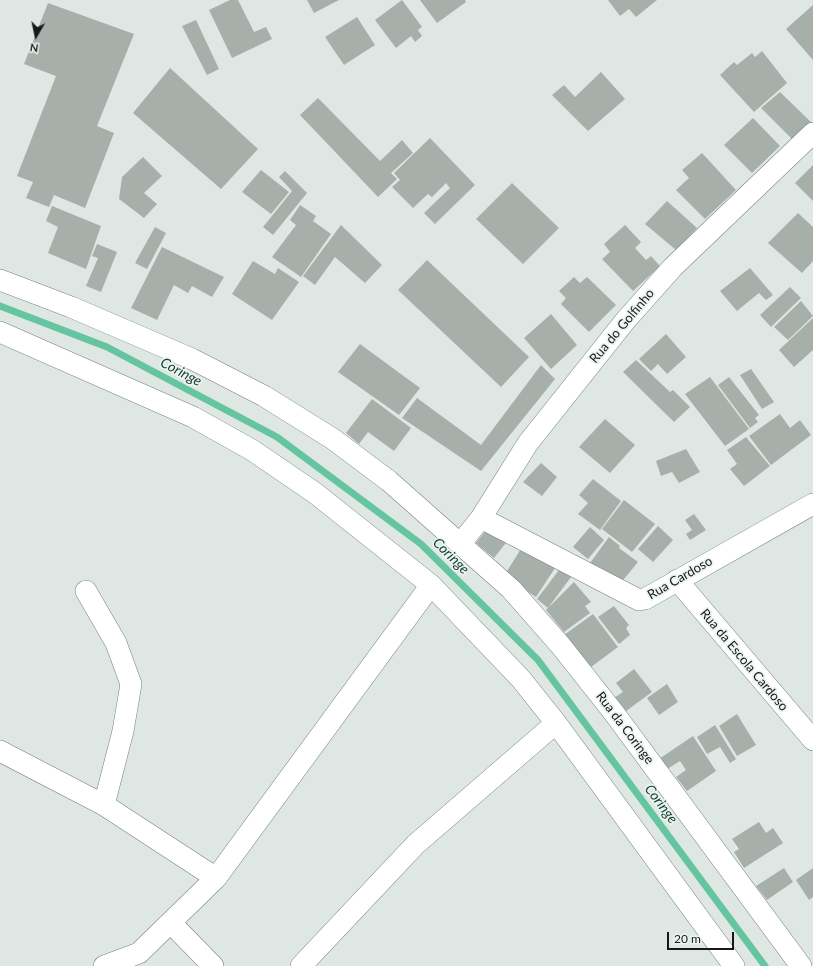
<!DOCTYPE html>
<html>
<head>
<meta charset="utf-8">
<style>
  body { margin:0 }
  #map { position:relative; width:813px; height:966px; overflow:hidden; background:#dee7e3; font-family:Lato,sans-serif }
  canvas { display:block }
  .north { position:absolute; left:16px; top:16px; width:40px; height:40px; -webkit-text-stroke:3px #ebf4f0; paint-order:stroke; rotate:189deg; font-size:11px; font-weight:700; line-height:16px; text-align:center; color:#161917 }
  .north::after { content:''; display:block; margin:auto; width:14px; height:18px; background:#161917; clip-path:polygon(50% 0,100% 100%,50% 72%,0 100%) }
  .scale { position:absolute; left:667px; top:932px; width:67px; height:18px; box-sizing:border-box; border:2px solid #161917; border-top:0; padding-left:5px; font-size:12px; line-height:14px; white-space:nowrap; color:#161917; -webkit-text-stroke:3px #ebf4f0; paint-order:stroke }
</style>
</head>
<body>
<div id="map">
<canvas width="813" height="966"></canvas>
<div class="north">N</div>
<div class="scale">20 m</div>
</div>
<script>
const ctx = document.querySelector('canvas').getContext('2d');
ctx.lineJoin = 'round';
const toPath = rows => new Path2D(rows.map(r => 'M' + r).join(''));
function trace(path, color, width, dash) { ctx.strokeStyle = color; ctx.lineWidth = width; ctx.lineCap = dash ? 'butt' : 'round'; ctx.setLineDash(dash || []); ctx.stroke(path); }
function fillPath(path, color) { ctx.fillStyle = color; ctx.fill(path, 'evenodd'); }
function write(font, color, halo, rows, align = 'center') {
  ctx.font = font + ' Lato,sans-serif'; ctx.lineWidth = 3.5; ctx.setLineDash([]); ctx.textBaseline = 'middle'; ctx.strokeStyle = halo; ctx.fillStyle = color; for (const [text, x, y, turn = 0] of rows) {
    ctx.save(); ctx.translate(x, y); ctx.rotate((+turn || 0) * Math.PI / 180); ctx.textAlign = isNaN(turn) ? turn : align; if (halo) ctx.strokeText(text, 0, 0); ctx.fillText(text, 0, 0); ctx.restore();
  }
}
const stream = toPath([
  [0,306,107,347,277,437,421,544,538,660,765,966]
]);
const building = toPath([
  [230,0,238,0,254,32,266,27,272,39,232,58,209,10],
  [307,0,339,0,314,13],
  [402,0,422,27,418,30,422,36,415,42,411,36,396,48,375,20],
  [420,0,465,0,466,2,437,23],
  [608,0,657,0,636,17,629,9,620,16],
  [48,3,134,34,97,126,114,133,85,208,54,195,49,207,26,198,33,182,17,176,56,76,24,64],
  [813,5,813,60,786,29],
  [357,17,375,45,344,65,325,37],
  [196,20,219,69,207,75,182,26],
  [762,51,787,83,754,112,720,75,734,62,737,65,752,53,755,57],
  [170,68,258,149,221,189,133,113],
  [601,72,625,99,588,131,552,95,564,85,575,97],
  [780,92,813,124,795,142,761,108],
  [318,98,380,161,402,140,413,153,391,173,397,179,378,197,300,115],
  [753,118,780,146,752,173,724,145],
  [430,138,475,185,435,224,424,213,450,188,446,183,432,197,428,194,413,208,392,187,400,180,394,173],
  [702,153,736,190,705,219,676,190,689,178,682,170],
  [143,157,162,176,144,193,157,204,144,218,119,199,122,177],
  [813,165,813,201,795,183],
  [261,170,289,192,271,214,242,192],
  [285,171,307,193,273,235,263,227,292,191,279,177],
  [512,183,559,228,523,264,476,219],
  [667,201,697,228,676,250,645,224],
  [300,205,316,216,313,221,331,234,301,277,272,257,296,225,290,220],
  [52,206,101,226,86,269,48,253,58,227,46,221],
  [798,213,813,227,813,261,802,273,768,243],
  [341,225,382,265,365,283,335,257,315,285,303,276],
  [625,225,641,242,635,248,646,260,651,256,660,266,633,291,602,259,610,252,604,244],
  [155,227,166,233,147,269,135,263],
  [97,244,117,252,101,292,86,286,98,258,92,256],
  [162,247,224,277,212,297,192,286,188,293,174,285,157,320,131,308],
  [427,260,529,357,501,387,398,290],
  [253,261,275,274,278,268,299,282,272,320,232,294],
  [750,268,773,295,766,300,759,293,737,311,720,291],
  [574,277,580,283,587,277,616,305,589,332,561,304,566,298,559,291],
  [790,287,801,298,771,327,760,315],
  [801,301,813,316,788,340,774,327],
  [551,314,577,345,551,369,524,338],
  [813,318,813,350,794,367,779,350],
  [666,334,686,357,667,374,658,364,651,371,639,359],
  [360,344,420,388,399,415,338,372],
  [636,360,670,392,673,390,690,407,674,422,623,372],
  [541,365,555,379,481,471,402,418,417,398,481,445],
  [751,369,774,402,762,409,740,375],
  [710,377,749,429,725,446,685,394],
  [729,377,759,415,755,418,758,422,750,428,718,385],
  [372,399,411,428,394,451,368,432,359,444,346,433],
  [780,414,790,428,800,420,811,435,771,465,749,436],
  [605,419,635,445,610,473,579,447],
  [746,437,770,466,744,486,730,469,737,464,727,450],
  [686,449,700,472,679,483,672,472,661,476,656,461],
  [541,463,557,477,542,496,523,482],
  [593,479,621,501,600,530,578,514,588,503,579,495],
  [624,500,655,524,632,552,602,529],
  [694,514,706,530,690,540,686,534,692,530,685,520],
  [490,525,509,539,494,558,476,543],
  [658,526,673,540,653,562,638,549],
  [590,527,604,540,588,559,573,547],
  [609,537,620,546,619,548,638,562,619,585,590,563],
  [524,544,557,565,536,597,504,576],
  [562,566,574,573,548,608,537,599],
  [574,582,591,602,585,606,590,613,564,632,546,610],
  [614,606,629,625,626,628,630,635,619,644,598,617],
  [593,614,618,647,591,667,564,635],
  [634,669,652,692,622,714,611,700,623,692,616,683],
  [667,684,678,702,659,715,647,698],
  [737,714,756,745,737,756,719,726],
  [715,725,736,759,730,763,720,747,707,754,697,737],
  [693,736,716,771,687,791,676,777,686,770,680,761,664,771,656,761],
  [759,822,766,833,773,828,783,843,744,868,734,852,739,849,732,839],
  [784,868,793,882,767,900,756,886],
  [813,868,813,897,809,900,796,880]
]);
const street = toPath([
  [0,280,71,307,192,359,264,396,333,439,389,481,511,589,561,646,614,713,801,966],
  [0,332,193,417,252,450,315,493,431,585,521,679,556,723,734,966],
  [481,518,639,600,645,599,813,504],
  [461,543,481,518,528,443,625,321,673,267,813,133],
  [677,580,813,740],
  [86,591,116,643,131,684,123,731,104,805],
  [0,751,104,805,216,878],
  [171,923,213,966],
  [104,966,139,953,216,878,431,585],
  [301,966,416,844,556,723]
]);
const streetNames = [
  ["Rua do Golfinho",622,326,-50],
  ["Rua Cardoso",680,578,-30],
  ["Rua da Escola Cardoso",744,660,50],
  ["Rua da Coringe",625,728,53]
];
const waterNames = [
  ["Coringe",181,372,28],
  ["Coringe",451,556,45],
  ["Coringe",661,804,53]
];
trace(stream, '#65c5a0', 7);
fillPath(building, '#a7afab');
trace(street, '#78807c', 22);
trace(street, '#fff', 21);
write('13px', '#161917', '#ebf4f0', streetNames);
write('italic 14px', '#174132', '#ebf4f0', waterNames);
</script>
</body>
</html>
